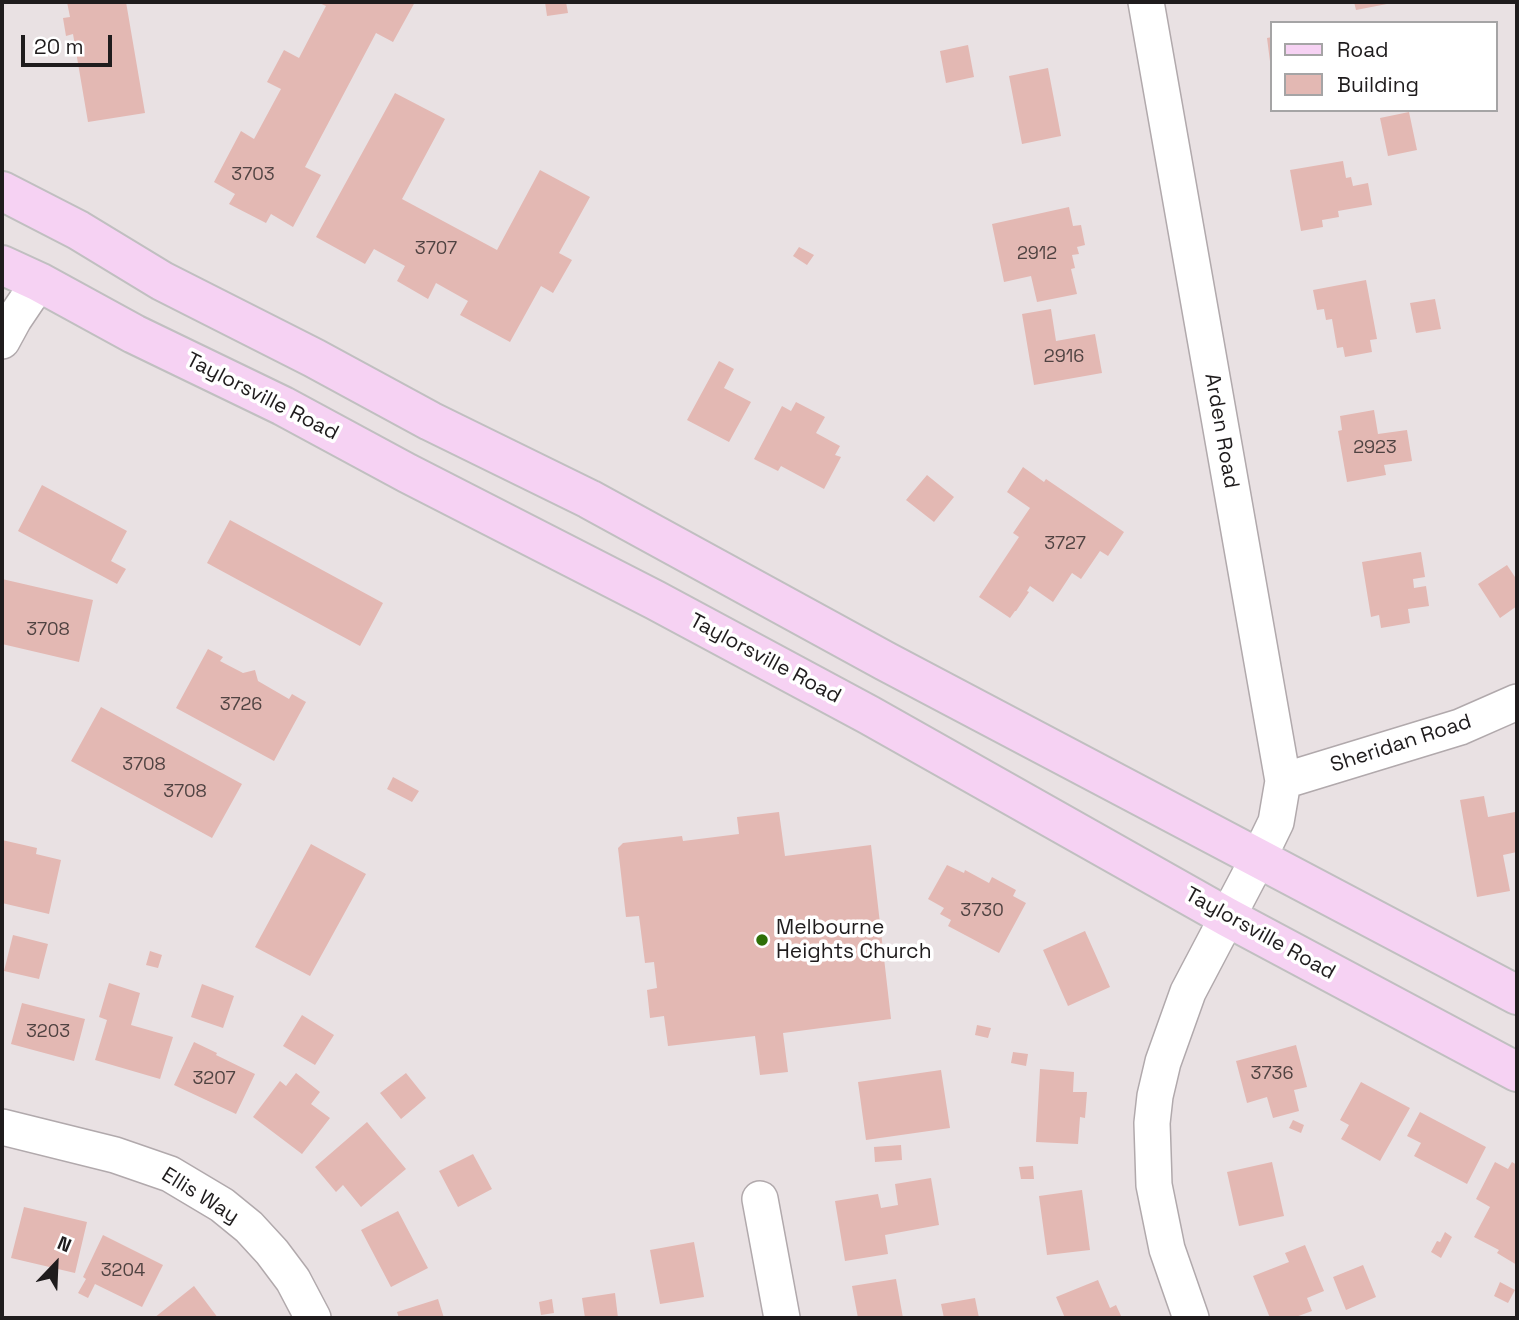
<!DOCTYPE html>
<html>
<head>
<meta charset="utf-8">
<style>
  body { margin:0 }
  #map { position:relative; width:1519px; height:1320px; overflow:hidden; background:#e9e1e3; font-family:"Space Grotesk",sans-serif }
  canvas { display:block }
  .frame { position:absolute; inset:0; border:4px solid #1f1c1d; pointer-events:none }
  .legend { position:absolute; left:1270px; top:21px; width:228px; height:91px; box-sizing:border-box; background:#fff; border:2px solid #a5a4a5; margin:0; padding:9px 12px; list-style:none; font-size:21px; color:#1f1c1d }
  .legend li { display:flex; align-items:center; gap:14px; height:35px }
  .legend b { width:35px; border:2px solid #a5a4a5 }
  .north { position:absolute; left:21px; top:1229px; width:70px; height:70px; -webkit-text-stroke:5px #fff; paint-order:stroke; rotate:23deg; font-size:19px; font-weight:700; line-height:28px; text-align:center; color:#1f1c1d }
  .north::after { content:''; display:block; margin:auto; width:24px; height:32px; background:#1f1c1d; clip-path:polygon(50% 0,100% 100%,50% 72%,0 100%) }
  .scale { position:absolute; left:21px; top:35px; width:91px; height:32px; box-sizing:border-box; border:4px solid #1f1c1d; border-top:0; padding-left:9px; font-size:21px; line-height:24px; white-space:nowrap; color:#1f1c1d; -webkit-text-stroke:5px #fff; paint-order:stroke }
</style>
</head>
<body>
<div id="map">
<canvas width="1519" height="1320"></canvas>
<div class="frame"></div>
<ul class="legend">
<li><b style="height:9px;background:#f6d2f3"></b>Road</li>
<li><b style="height:19px;background:#e3b8b3"></b>Building</li>
</ul>
<div class="north">N</div>
<div class="scale">20 m</div>
</div>
<script>
const ctx = document.querySelector('canvas').getContext('2d');
ctx.lineJoin = 'round';
function fillPath(path, color) { ctx.fillStyle = color; ctx.fill(path, 'evenodd'); }
const toPath = rows => new Path2D(rows.map(r => 'M' + r).join(''));
function trace(path, color, width, dash) { ctx.strokeStyle = color; ctx.lineWidth = width; ctx.lineCap = dash ? 'butt' : 'round'; ctx.setLineDash(dash || []); ctx.stroke(path); }
function write(font, color, halo, rows, align = 'center') {
  ctx.font = font + ' "Space Grotesk",sans-serif'; ctx.lineWidth = 7; ctx.setLineDash([]); ctx.textBaseline = 'middle'; ctx.strokeStyle = halo; ctx.fillStyle = color; for (const [text, x, y, turn = 0] of rows) {
    ctx.save(); ctx.translate(x, y); ctx.rotate((+turn || 0) * Math.PI / 180); ctx.textAlign = isNaN(turn) ? turn : align; if (halo) ctx.strokeText(text, 0, 0); ctx.fillText(text, 0, 0); ctx.restore();
  }
}
const building = toPath([
  [67,2,126,2,145,113,88,122,73,34,66,36,63,18,70,17],
  [317,2,415,2,393,42,376,33,305,167,321,175,293,227,271,214,266,223,229,204,235,194,214,182,241,131,254,139,281,89,267,82,284,50,299,58,326,6],
  [545,2,566,2,568,13,547,16],
  [1354,2,1392,2,1392,3,1356,10],
  [1272,37,1272,68,1271,69,1267,38],
  [968,45,974,77,946,83,940,51],
  [1048,68,1061,136,1022,144,1009,76],
  [395,93,445,119,402,199,497,250,540,170,590,197,559,253,572,260,553,293,541,286,510,342,460,315,468,301,436,283,428,299,397,281,405,266,374,249,365,264,316,237],
  [1409,112,1417,150,1388,156,1380,118],
  [1343,161,1346,178,1351,177,1353,186,1368,183,1372,205,1338,211,1339,217,1322,220,1323,227,1301,231,1290,170],
  [1069,207,1073,226,1081,225,1085,245,1077,247,1079,254,1072,255,1075,268,1071,269,1077,294,1037,302,1031,276,1004,282,992,224],
  [799,247,814,255,807,265,793,256],
  [1366,280,1377,339,1370,340,1372,352,1345,357,1343,347,1337,348,1332,319,1326,320,1324,309,1317,310,1313,290],
  [1435,299,1441,329,1416,333,1410,303],
  [1051,309,1056,341,1095,334,1102,373,1034,385,1022,314],
  [719,361,734,369,724,388,751,402,729,442,687,420],
  [796,402,825,417,816,433,840,446,835,455,841,457,824,489,781,466,778,471,754,459,782,406,791,411],
  [1374,410,1378,434,1407,430,1412,461,1384,465,1386,475,1347,482,1338,431,1342,430,1340,416],
  [1023,467,1044,482,1046,479,1124,532,1108,556,1100,551,1081,579,1072,573,1053,602,1030,586,1027,591,1029,592,1016,611,1015,611,1010,618,979,597,1019,537,1013,533,1030,508,1007,492],
  [927,475,954,497,934,522,906,500],
  [42,485,127,531,111,561,126,569,117,584,18,531],
  [230,520,383,603,360,646,207,563],
  [1421,552,1425,577,1413,579,1414,588,1426,586,1429,606,1408,609,1410,623,1381,628,1379,615,1371,617,1362,562],
  [1507,565,1515,577,1517,575,1517,606,1500,618,1478,584],
  [2,579,93,600,79,662,2,644],
  [208,649,223,657,220,661,243,673,255,670,258,681,289,699,292,694,306,702,274,761,176,708],
  [101,707,242,784,212,838,71,761],
  [393,777,419,791,412,802,387,789],
  [1484,796,1488,817,1515,812,1517,822,1517,852,1503,855,1510,891,1477,897,1460,800],
  [779,812,785,856,871,845,891,1019,783,1033,788,1072,760,1075,755,1036,668,1046,664,1016,650,1018,647,990,657,988,654,962,645,963,639,916,626,917,618,848,623,843,682,836,683,841,739,834,737,817],
  [2,840,37,848,36,854,61,860,49,914,2,903],
  [311,844,366,874,310,976,255,947],
  [947,865,964,873,965,870,989,883,992,877,1016,890,1013,896,1026,903,999,953,948,926,951,920,940,914,944,908,928,899],
  [1085,931,1110,987,1068,1006,1043,950],
  [13,935,48,944,39,979,4,971],
  [150,951,162,955,158,968,146,965],
  [109,983,140,993,131,1025,173,1037,160,1079,95,1060,107,1020,99,1017],
  [202,984,234,996,223,1028,191,1017],
  [22,1003,85,1019,74,1061,11,1044],
  [302,1015,334,1035,315,1065,283,1046],
  [977,1025,991,1028,988,1038,975,1035],
  [194,1042,217,1053,216,1055,255,1074,236,1114,174,1085],
  [1296,1045,1307,1087,1294,1090,1299,1111,1273,1118,1267,1097,1247,1103,1236,1061],
  [1013,1052,1028,1054,1026,1066,1011,1063],
  [1040,1069,1074,1072,1073,1092,1087,1092,1085,1118,1080,1117,1078,1144,1036,1142],
  [941,1070,950,1128,866,1140,858,1082],
  [296,1073,320,1092,311,1104,330,1118,302,1154,253,1117,280,1081,286,1086],
  [406,1073,426,1098,401,1119,380,1093],
  [1361,1082,1410,1108,1380,1161,1341,1139,1349,1125,1340,1120],
  [1420,1112,1486,1147,1467,1184,1414,1156,1421,1143,1407,1136],
  [1293,1120,1304,1125,1301,1133,1289,1128],
  [367,1122,406,1169,361,1207,343,1185,336,1192,315,1167],
  [901,1145,902,1160,875,1162,874,1147],
  [473,1154,492,1189,458,1207,439,1171],
  [1272,1162,1284,1216,1239,1226,1227,1172],
  [1495,1162,1508,1169,1512,1162,1517,1165,1517,1265,1497,1253,1499,1250,1474,1237,1490,1207,1476,1199],
  [1033,1166,1034,1179,1021,1179,1019,1167],
  [931,1178,939,1225,885,1235,888,1254,845,1261,835,1201,878,1194,881,1208,898,1205,895,1184],
  [1082,1190,1090,1250,1047,1255,1039,1196],
  [24,1207,87,1222,75,1273,11,1258],
  [398,1211,428,1268,391,1287,361,1230],
  [1445,1232,1452,1237,1441,1258,1431,1252,1437,1241,1440,1242],
  [103,1235,163,1265,142,1307,95,1284,88,1298,78,1293,86,1279,83,1277],
  [694,1242,704,1297,660,1304,650,1250],
  [1305,1245,1324,1291,1307,1298,1312,1311,1293,1318,1270,1318,1253,1276,1289,1262,1285,1253],
  [1363,1265,1376,1297,1346,1310,1333,1277],
  [896,1279,903,1318,858,1318,852,1286],
  [1098,1280,1110,1308,1116,1305,1122,1318,1065,1318,1056,1297],
  [1500,1282,1515,1290,1508,1303,1494,1296],
  [194,1286,218,1318,154,1318],
  [615,1293,618,1318,585,1318,582,1298],
  [975,1298,979,1318,944,1318,941,1304],
  [438,1299,444,1318,399,1318,397,1312],
  [552,1299,554,1313,541,1315,539,1302]
]);
const minor = toPath([
  [1146,2,1283,781,1276,822,1259,857,1188,992,1163,1062,1155,1096,1152,1123,1154,1185,1167,1249,1191,1318],
  [2,341,14,319,39,282],
  [1283,781,1460,727,1517,702],
  [2,1127,115,1155,170,1174,222,1205,249,1227,272,1252,293,1280,313,1318],
  [760,1199,782,1318]
]);
const primary = toPath([
  [2,191,78,230,162,281,314,358,430,421,589,499,885,661,1517,995],
  [2,265,39,282,134,334,283,406,407,473,655,600,869,715,1227,917,1517,1072]
]);
const markers = [
  [762,940,7,"#2e6f07"]
];
const numberNames = [
  ["3703",253,175],
  ["3707",436,249],
  ["2912",1037,254],
  ["2916",1064,357],
  ["2923",1375,448],
  ["3727",1065,544],
  ["3708",48,630],
  ["3726",241,705],
  ["3708",144,765],
  ["3708",185,792],
  ["3730",982,911],
  ["3203",48,1032],
  ["3736",1272,1074],
  ["3207",214,1079],
  ["3204",123,1271]
];
const streetNames = [
  ["Taylorsville Road",262,397,27],
  ["Arden Road",1221,431,80],
  ["Taylorsville Road",765,659,28],
  ["Sheridan Road",1401,744,-18],
  ["Taylorsville Road",1260,934,29],
  ["Ellis Way",200,1196,32]
];
const poiNames = [
  ["Melbourne",776,928],
  ["Heights Church",776,952]
];
fillPath(building, '#e3b8b3');
trace(minor, '#b1a9ac', 38);
trace(primary, '#c0bfc0', 42);
trace(minor, '#fff', 35);
trace(primary, '#f6d2f3', 38);
for (const [x, y, r, color] of markers) { const dot = new Path2D(); dot.arc(x, y, r, 0, 2 * Math.PI); ctx.fillStyle = color; ctx.fill(dot); trace(dot, '#fff', 2.5); }
write('18px', '#504342', null, numberNames);
write('21px', '#1f1c1d', '#fff', streetNames);
write('21px', '#1f1c1d', '#fff', poiNames, 'left');
</script>
</body>
</html>
